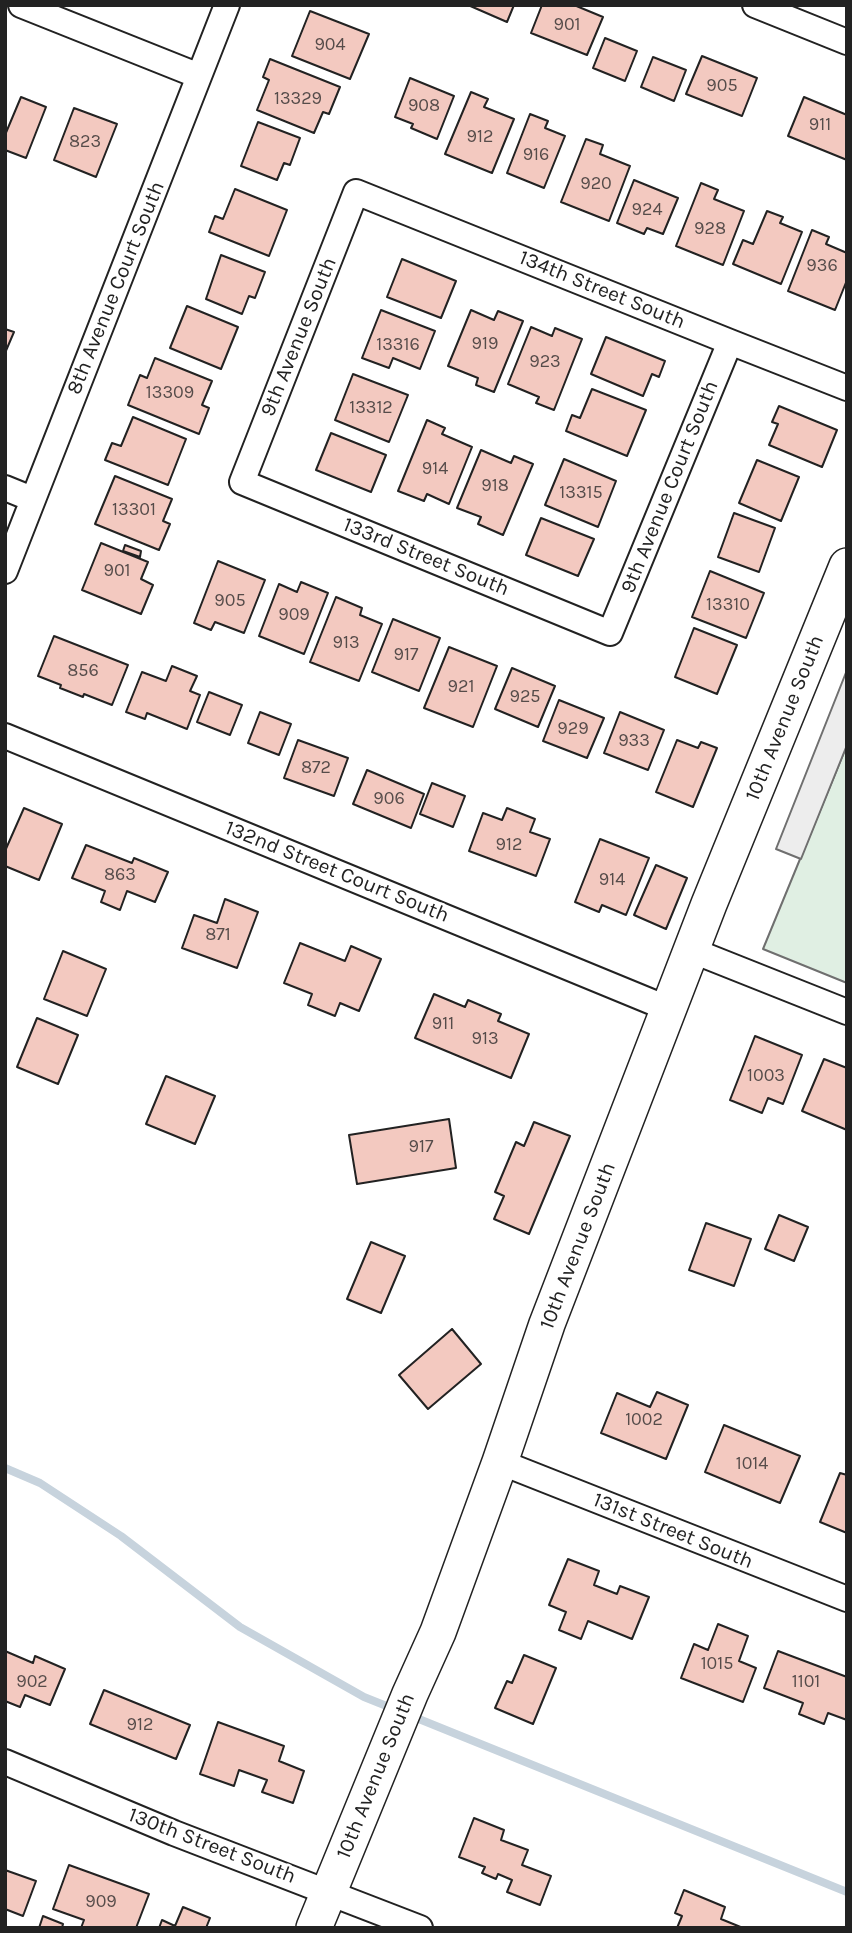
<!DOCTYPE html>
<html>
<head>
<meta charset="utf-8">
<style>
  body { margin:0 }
  #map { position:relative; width:852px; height:1933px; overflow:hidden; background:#fff; font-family:Karla,sans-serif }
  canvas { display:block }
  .frame { position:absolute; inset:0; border:7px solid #222; pointer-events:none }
</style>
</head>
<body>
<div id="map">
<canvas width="852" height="1933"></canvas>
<div class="frame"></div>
</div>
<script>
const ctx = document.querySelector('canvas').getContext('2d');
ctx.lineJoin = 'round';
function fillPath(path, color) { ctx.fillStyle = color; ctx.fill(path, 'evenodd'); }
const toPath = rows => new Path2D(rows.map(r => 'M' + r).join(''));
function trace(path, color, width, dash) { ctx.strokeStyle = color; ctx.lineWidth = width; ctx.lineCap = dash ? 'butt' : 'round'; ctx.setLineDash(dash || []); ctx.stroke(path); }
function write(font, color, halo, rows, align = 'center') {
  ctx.font = font + ' Karla,sans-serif'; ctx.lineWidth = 5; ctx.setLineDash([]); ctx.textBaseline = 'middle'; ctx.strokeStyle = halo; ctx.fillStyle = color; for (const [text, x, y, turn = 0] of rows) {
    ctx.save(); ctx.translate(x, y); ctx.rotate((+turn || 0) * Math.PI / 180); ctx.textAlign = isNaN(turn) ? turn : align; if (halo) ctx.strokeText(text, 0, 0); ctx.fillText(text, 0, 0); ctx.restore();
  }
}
const green = toPath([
  [847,745,847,983,763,949,847,745]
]);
const parking = toPath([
  [847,670,847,745,801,859,776,849,847,670]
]);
const stream = toPath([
  [5,1468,40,1483,121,1536,240,1627,364,1697,394,1709],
  [409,1715,847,1892]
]);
const building = toPath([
  [468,5,514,5,507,22,468,5],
  [542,5,574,5,603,17,587,55,531,33,542,5],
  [310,11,369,34,350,79,292,56,310,11],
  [605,38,637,51,625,81,593,68,605,38],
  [702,56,757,78,742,116,686,94,702,56],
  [653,57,686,70,674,101,641,87,653,57],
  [270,59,340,87,329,114,323,112,314,133,257,110,269,80,263,77,270,59],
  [410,78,454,96,437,139,411,128,413,124,395,117,410,78],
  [471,92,488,99,484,107,514,119,492,173,445,154,471,92],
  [21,97,46,107,26,158,5,150,5,135,21,97],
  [804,97,847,115,847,160,788,136,804,97],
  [74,108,117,124,96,177,54,160,74,108],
  [530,114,548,121,545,128,565,136,544,188,507,173,530,114],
  [258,122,300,138,290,165,284,163,277,180,241,166,258,122],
  [586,139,603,145,600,154,630,166,609,221,561,202,586,139],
  [634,180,678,198,663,234,647,228,644,234,617,223,634,180],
  [701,183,718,190,714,199,744,211,723,265,676,246,701,183],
  [235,189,287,210,269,256,209,232,215,216,223,219,235,189],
  [767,211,783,217,780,223,802,232,781,284,733,264,743,240,753,244,767,211],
  [812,230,829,237,826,244,847,253,847,280,835,310,788,291,812,230],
  [221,255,265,272,255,298,249,296,242,314,206,299,221,255],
  [402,259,456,281,441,318,387,297,402,259],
  [187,306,238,327,221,369,170,348,187,306],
  [381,310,435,331,420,369,393,358,389,368,362,358,381,310],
  [471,310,494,320,498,311,523,321,494,392,476,385,478,378,448,366,471,310],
  [531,327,552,336,555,328,582,339,554,410,536,403,539,397,508,384,531,327],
  [5,329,14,332,5,353,5,329],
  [606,337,665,361,659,377,652,374,643,396,591,374,606,337],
  [155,358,212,381,202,405,209,408,199,434,128,405,140,375,147,378,155,358],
  [353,374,408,395,389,442,335,420,353,374],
  [592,389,646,410,627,456,566,431,572,415,580,418,592,389],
  [779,406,837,430,822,467,769,445,778,424,772,422,779,406],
  [133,417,186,439,168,485,105,460,112,443,121,446,133,417],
  [427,420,445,428,442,434,472,447,449,504,427,494,424,501,398,491,427,420],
  [331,433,386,455,371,492,316,470,331,433],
  [481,450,511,463,514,456,533,464,503,535,478,524,481,517,457,508,481,450],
  [564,459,616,481,598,527,545,505,564,459],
  [757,460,799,477,781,521,739,503,757,460],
  [115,476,172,499,163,521,170,524,159,550,95,524,115,476],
  [734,513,775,528,759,572,718,557,734,513],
  [541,518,594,539,578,576,526,555,541,518],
  [101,543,148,562,141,579,153,585,141,614,82,590,101,543],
  [125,545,141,551,140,557,123,551,125,545],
  [218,561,265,580,244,633,215,622,211,630,194,623,218,561],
  [710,571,764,593,746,638,692,617,710,571],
  [301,582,328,593,304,654,259,636,279,584,297,592,301,582],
  [336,597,362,608,360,615,382,624,359,681,310,662,336,597],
  [393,619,440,638,419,691,372,672,393,619],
  [694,628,737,645,717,694,675,677,694,628],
  [54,636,128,665,112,705,84,694,83,697,60,688,61,685,38,676,54,636],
  [449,647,497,666,473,727,424,708,449,647],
  [172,666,197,676,190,691,200,695,187,729,147,713,145,719,126,712,142,672,166,681,172,666],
  [512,668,555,686,538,727,495,709,512,668],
  [209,692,242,705,230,735,197,722,209,692],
  [559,700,604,718,587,758,543,741,559,700],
  [260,712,291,724,279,755,248,743,260,712],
  [620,712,664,730,648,770,604,753,620,712],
  [298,740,348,758,334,796,284,778,298,740],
  [677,740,698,748,701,742,717,748,693,807,656,792,677,740],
  [367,770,424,794,411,828,353,804,367,770],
  [432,783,465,796,453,827,420,814,432,783],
  [24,808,62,824,39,880,5,866,5,851,24,808],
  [507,808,535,819,530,832,550,839,536,876,469,851,483,813,502,820,507,808],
  [600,839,649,858,626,915,602,905,599,912,575,902,600,839],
  [86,845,132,863,134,858,168,872,155,902,127,891,120,910,101,902,105,891,72,878,86,845],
  [656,865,687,878,666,929,634,915,656,865],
  [225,899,258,912,237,968,182,948,194,915,217,923,225,899],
  [300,943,345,961,351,946,381,959,359,1011,340,1003,335,1016,308,1005,312,994,284,983,300,943],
  [63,951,106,969,87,1016,44,999,63,951],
  [434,994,465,1007,468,1000,501,1014,498,1021,529,1034,511,1078,415,1038,434,994],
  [37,1018,78,1035,58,1084,17,1067,37,1018],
  [755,1036,802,1055,783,1104,768,1098,762,1113,730,1100,755,1036],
  [824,1059,847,1068,847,1130,802,1111,824,1059],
  [166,1076,215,1096,195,1144,146,1124,166,1076],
  [449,1119,456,1168,357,1184,349,1135,449,1119],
  [534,1122,570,1136,529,1234,494,1219,504,1196,495,1192,516,1142,524,1146,534,1122],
  [779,1215,808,1227,794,1261,765,1249,779,1215],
  [706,1223,751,1239,734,1286,689,1270,706,1223],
  [371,1242,405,1256,381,1313,347,1299,371,1242],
  [452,1329,481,1364,428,1409,399,1375,452,1329],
  [657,1392,688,1405,666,1459,601,1433,617,1393,650,1407,657,1392],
  [724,1425,800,1456,780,1503,705,1472,724,1425],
  [840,1473,847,1475,847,1533,820,1522,840,1473],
  [568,1559,599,1571,594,1585,617,1594,620,1586,649,1597,632,1639,588,1621,581,1639,559,1630,566,1612,549,1605,568,1559],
  [718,1624,748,1636,739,1661,756,1668,743,1702,681,1678,694,1644,708,1650,718,1624],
  [5,1651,33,1663,35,1656,65,1669,50,1705,25,1695,20,1707,5,1701,5,1651],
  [778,1651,847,1677,847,1720,828,1713,824,1724,799,1714,803,1703,764,1688,778,1651],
  [524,1655,556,1668,533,1724,495,1708,507,1681,512,1683,524,1655],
  [104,1690,190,1725,176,1759,90,1724,104,1690],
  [218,1722,284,1746,279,1761,304,1771,293,1803,262,1792,267,1780,239,1770,234,1786,200,1774,218,1722],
  [474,1818,504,1830,501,1840,528,1850,522,1865,551,1876,540,1905,507,1892,512,1880,498,1874,496,1879,482,1873,485,1867,459,1857,474,1818],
  [69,1865,149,1894,136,1928,81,1928,84,1920,53,1909,69,1865],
  [5,1870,36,1881,23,1916,5,1909,5,1870],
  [684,1890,725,1907,721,1919,743,1928,677,1928,682,1916,675,1913,684,1890],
  [183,1907,210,1918,206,1928,159,1928,162,1920,175,1926,183,1907],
  [43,1916,63,1924,62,1928,39,1928,43,1916]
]);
const street = toPath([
  [21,5,199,76],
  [755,5,847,42],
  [730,342,610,633,242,482,356,192,730,342,847,388],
  [5,488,32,499],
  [5,571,227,5],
  [5,736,669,1009],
  [691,950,847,1012],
  [500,1462,847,1599],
  [5,1762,174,1833,420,1928]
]);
const secondary = toPath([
  [314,1928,410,1694,438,1632,500,1462,547,1324,709,904,847,566]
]);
const numberNames = [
  ["901",567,25],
  ["904",330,45],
  ["905",722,86],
  ["13329",298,99],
  ["908",424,106],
  ["911",820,125],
  ["912",480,137],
  ["823",85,142],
  ["916",536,155],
  ["920",596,184],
  ["924",647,210],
  ["928",710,229],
  ["936",822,266],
  ["919",485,344],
  ["13316",398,345],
  ["923",545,362],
  ["13309",170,393],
  ["13312",371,408],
  ["914",435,469],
  ["918",495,486],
  ["13315",581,493],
  ["13301",134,510],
  ["901",117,571],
  ["905",230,601],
  ["13310",728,605],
  ["909",294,615],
  ["913",346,643],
  ["917",406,655],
  ["856",83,671],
  ["921",461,687],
  ["925",525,697],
  ["929",573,729],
  ["933",634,741],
  ["872",316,768],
  ["906",389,799],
  ["912",509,845],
  ["863",120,875],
  ["914",612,880],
  ["871",218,935],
  ["911",443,1024],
  ["913",485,1039],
  ["1003",766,1076],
  ["917",421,1147],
  ["1002",644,1420],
  ["1014",752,1464],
  ["1015",717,1664],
  ["902",32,1682],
  ["1101",806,1682],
  ["912",140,1725],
  ["909",101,1902]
];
const streetNames = [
  ["8th Avenue Court South",116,288,-68],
  ["134th Street South",602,290,22],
  ["9th Avenue South",299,337,-68],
  ["9th Avenue Court South",670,487,-68],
  ["133rd Street South",426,557,22],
  ["10th Avenue South",785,718,-68],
  ["132nd Street Court South",337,872,22],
  ["10th Avenue South",578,1246,-69],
  ["131st Street South",673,1531,22],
  ["10th Avenue South",376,1776,-68],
  ["130th Street South",212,1846,21]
];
fillPath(green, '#e0efe3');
trace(green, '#6f6f6f', 2);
fillPath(parking, '#ededed');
trace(parking, '#6f6f6f', 2);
trace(stream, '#c7d3dd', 8);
fillPath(building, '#f3c9c0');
trace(building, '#222', 2);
trace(street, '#222', 28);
trace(secondary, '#222', 38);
trace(street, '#fff', 24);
trace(secondary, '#fff', 35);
write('18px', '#564c4a', null, numberNames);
write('21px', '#222', '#fff', streetNames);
</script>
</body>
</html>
